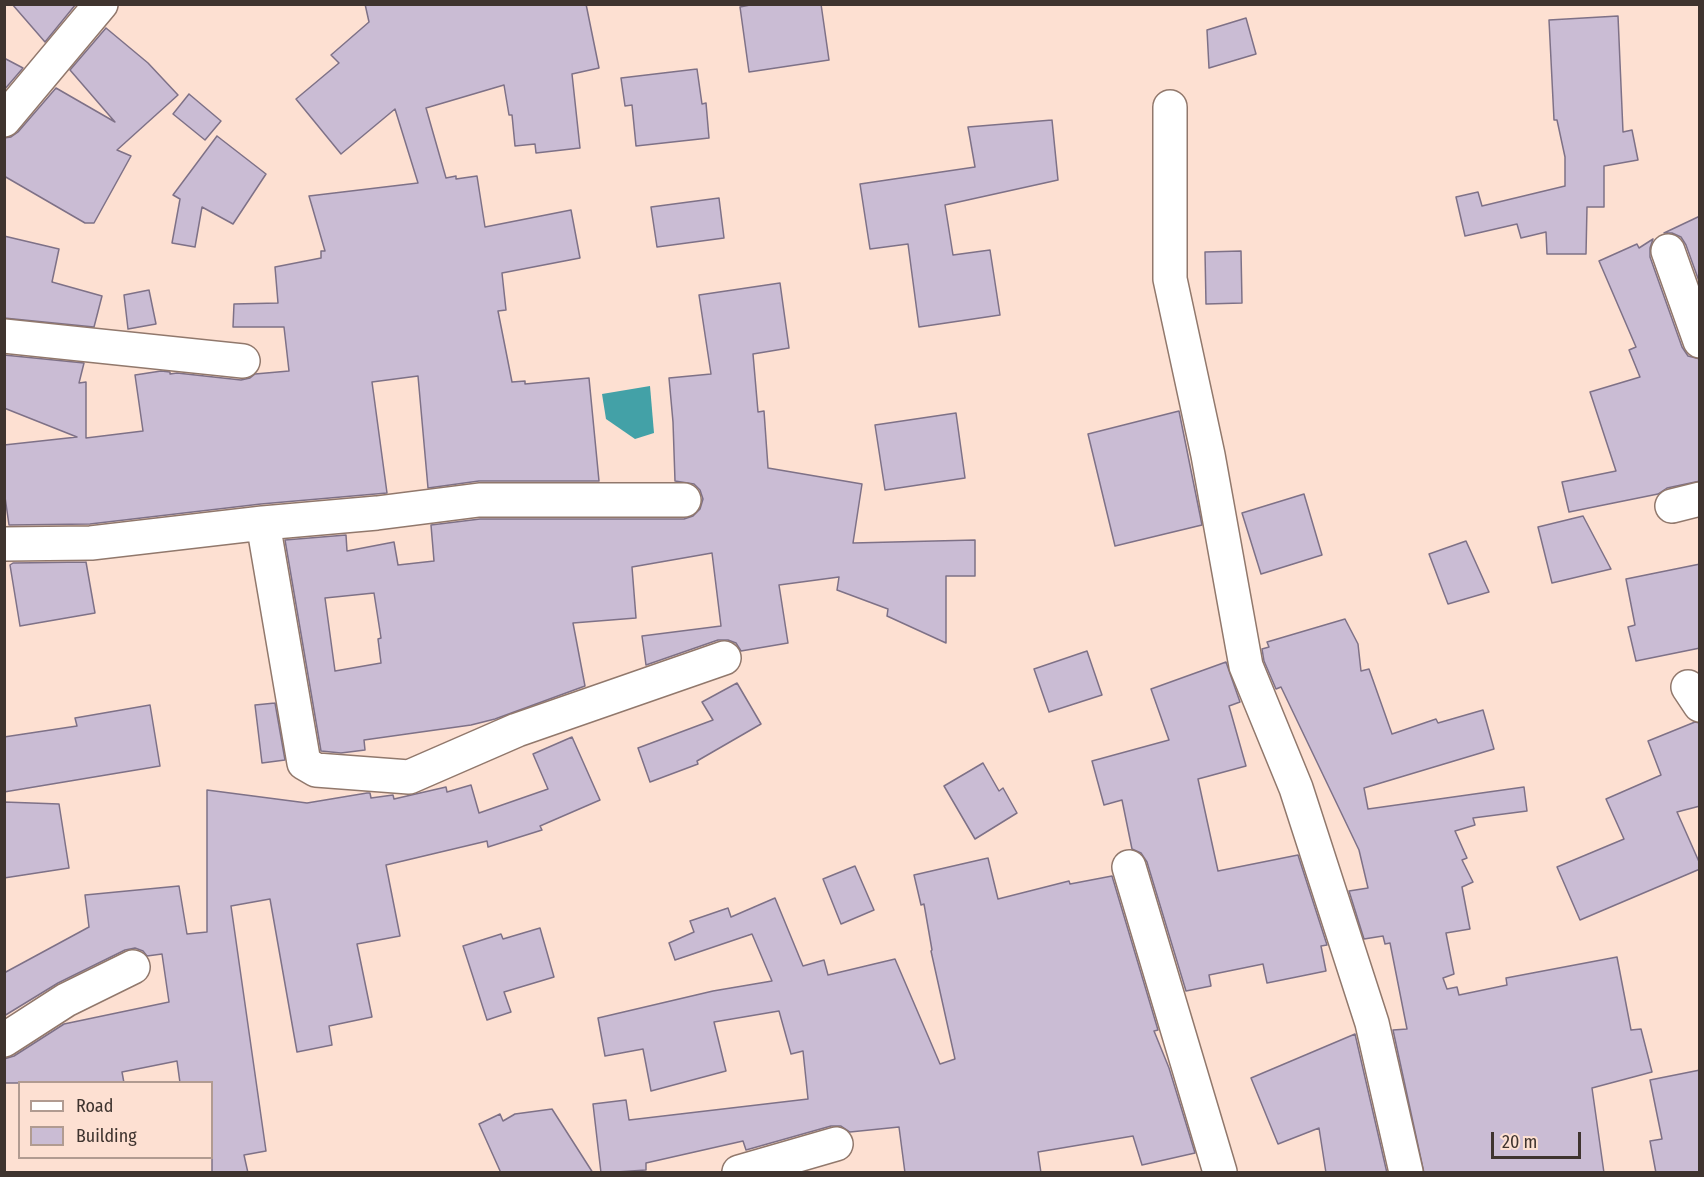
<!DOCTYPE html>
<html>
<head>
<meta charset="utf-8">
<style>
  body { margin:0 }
  #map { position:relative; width:1704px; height:1177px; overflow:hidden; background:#fde0d2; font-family:"Fira Sans Condensed",sans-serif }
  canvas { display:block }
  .frame { position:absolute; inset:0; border:6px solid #3f342f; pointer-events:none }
  .legend { position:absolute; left:18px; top:1081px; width:195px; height:78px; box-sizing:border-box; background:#fde0d2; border:2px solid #b19b91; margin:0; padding:8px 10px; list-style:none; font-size:18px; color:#3f342f }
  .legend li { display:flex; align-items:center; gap:12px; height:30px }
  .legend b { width:30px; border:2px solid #b19b91 }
  .scale { position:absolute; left:1491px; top:1132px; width:90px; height:27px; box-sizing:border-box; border:3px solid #3f342f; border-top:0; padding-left:8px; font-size:18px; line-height:21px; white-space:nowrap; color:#3f342f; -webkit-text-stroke:4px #fde0d2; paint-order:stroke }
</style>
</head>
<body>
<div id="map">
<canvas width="1704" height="1177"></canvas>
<div class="frame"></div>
<ul class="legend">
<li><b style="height:8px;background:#fff"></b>Road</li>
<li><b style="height:16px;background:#cabcd4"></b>Building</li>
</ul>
<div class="scale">20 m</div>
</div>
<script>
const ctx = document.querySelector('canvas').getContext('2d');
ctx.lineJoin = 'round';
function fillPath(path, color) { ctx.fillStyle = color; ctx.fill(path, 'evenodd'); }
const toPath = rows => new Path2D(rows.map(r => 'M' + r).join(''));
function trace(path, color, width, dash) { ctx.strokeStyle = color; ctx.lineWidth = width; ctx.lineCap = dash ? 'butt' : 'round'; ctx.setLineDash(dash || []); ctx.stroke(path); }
const water = toPath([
  [650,386,654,433,635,439,606,419,602,394]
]);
const building = toPath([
  [12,4,76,4,45,42,12,4],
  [365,4,586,4,599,68,572,74,580,148,536,153,535,144,515,146,512,115,509,115,504,85,426,108,446,178,456,176,456,179,477,176,485,227,571,210,580,258,502,273,506,310,498,311,512,382,525,381,525,384,589,378,599,481,479,481,428,488,418,376,372,382,387,493,261,504,90,524,9,525,4,490,4,445,77,437,4,408,4,355,84,363,79,383,86,382,86,438,143,431,135,375,161,371,170,372,170,374,177,373,241,380,250,378,255,374,289,371,284,327,233,327,234,304,278,303,275,267,321,258,321,251,325,251,309,196,418,183,395,109,341,154,296,99,339,63,331,55,369,22,365,4],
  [755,4,821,4,829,60,749,72,740,7,755,4],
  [1618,16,1623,132,1632,130,1638,160,1604,166,1604,207,1587,207,1586,254,1547,254,1546,232,1521,238,1517,224,1465,236,1456,197,1478,192,1482,206,1565,186,1565,157,1557,120,1554,120,1549,20,1618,16],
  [1246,18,1256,54,1209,68,1207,30,1246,18],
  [106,28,148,63,178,95,117,150,131,156,94,223,85,223,4,176,4,138,11,137,18,132,56,88,115,122,70,70,106,28],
  [4,58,23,68,4,90,4,58],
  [697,69,702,104,706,103,709,138,636,146,632,105,625,106,621,78,697,69],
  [189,94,221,121,205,140,173,114,189,94],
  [1052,120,1058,180,945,205,953,255,990,250,1000,315,919,327,908,244,870,249,860,184,975,167,968,127,1052,120],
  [217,136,266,174,233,224,202,207,195,247,172,243,180,199,173,195,217,136],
  [719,198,724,238,657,247,651,207,719,198],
  [1700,216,1700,284,1686,245,1681,237,1672,233,1664,233,1700,216],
  [4,236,59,249,52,282,102,296,94,327,4,318,4,236],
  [1653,239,1650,248,1650,257,1682,347,1688,356,1700,359,1700,481,1667,488,1658,494,1569,512,1562,482,1616,471,1590,392,1640,377,1629,350,1636,347,1599,261,1637,244,1639,248,1653,239],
  [1241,251,1242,303,1206,304,1205,252,1241,251],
  [780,283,789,348,753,354,758,412,764,411,768,468,862,484,853,543,975,540,975,576,946,576,946,643,887,616,888,609,837,590,839,577,779,585,788,643,741,651,736,643,728,640,718,640,646,665,642,636,721,626,712,553,632,567,636,618,573,623,585,686,495,719,471,725,364,740,365,750,341,753,321,751,285,540,346,535,347,551,394,542,398,565,434,561,431,525,480,519,684,519,693,516,700,509,703,499,700,490,694,484,675,481,673,422,669,378,711,374,699,295,780,283],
  [374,593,381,638,378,639,381,663,335,671,325,598,374,593],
  [149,290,156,324,128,329,124,295,149,290],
  [1179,411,1202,525,1115,546,1088,434,1179,411],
  [956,413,965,478,885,490,875,425,956,413],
  [1304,494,1322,555,1261,574,1242,513,1304,494],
  [1583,516,1611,569,1552,583,1538,527,1583,516],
  [1466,541,1489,592,1448,604,1429,554,1466,541],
  [86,562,95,613,20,626,10,565,13,563,86,562],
  [1700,564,1700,648,1636,661,1628,627,1635,625,1626,579,1700,564],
  [1345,619,1358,644,1361,671,1369,669,1392,734,1436,719,1438,723,1483,710,1494,749,1364,788,1368,809,1524,787,1527,811,1473,818,1475,825,1455,831,1467,858,1462,860,1473,882,1462,887,1470,929,1446,933,1454,974,1443,978,1447,989,1457,987,1459,995,1507,985,1506,978,1617,957,1631,1030,1641,1029,1652,1072,1592,1088,1604,1173,1424,1173,1393,1030,1407,1029,1390,943,1385,944,1383,936,1364,939,1349,891,1368,888,1359,850,1281,687,1276,689,1264,661,1262,649,1269,647,1267,642,1345,619],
  [1087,651,1102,695,1049,712,1034,669,1087,651],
  [1226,662,1240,702,1229,706,1246,766,1198,779,1218,871,1298,855,1327,945,1321,946,1326,971,1267,983,1263,964,1209,975,1211,986,1186,991,1147,862,1141,853,1132,849,1122,800,1104,805,1092,761,1169,740,1151,689,1226,662],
  [737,683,761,724,697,761,698,764,650,782,638,748,713,720,702,702,737,683],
  [275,703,285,760,262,763,255,705,275,703],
  [150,705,160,766,4,792,4,737,77,726,75,718,150,705],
  [1695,722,1700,723,1700,806,1677,812,1700,864,1700,869,1580,920,1557,867,1624,839,1606,799,1661,775,1648,741,1695,722],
  [572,737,600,800,540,826,542,830,488,847,487,841,386,865,400,936,357,944,372,1017,329,1026,332,1045,297,1052,270,899,231,906,266,1151,244,1155,248,1173,212,1173,212,1083,180,1083,177,1061,122,1072,124,1083,4,1083,4,1059,14,1056,64,1024,169,1002,162,954,147,956,143,951,135,948,125,950,58,983,4,1016,4,973,89,927,85,895,179,886,187,934,207,932,207,790,307,803,367,793,370,793,371,798,393,795,394,799,446,787,447,792,471,785,479,813,548,789,533,754,572,737],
  [983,763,999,791,1003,788,1017,813,975,839,944,786,983,763],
  [4,802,59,804,69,868,4,878,4,802],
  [988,858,998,899,1069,881,1070,884,1112,876,1158,1030,1154,1031,1169,1068,1195,1153,1142,1165,1133,1136,1038,1152,1041,1173,905,1173,899,1127,850,1132,841,1126,831,1126,746,1150,743,1141,646,1163,646,1170,601,1173,593,1104,626,1100,629,1120,808,1099,803,1051,791,1054,779,1011,714,1022,726,1071,651,1091,643,1049,605,1056,598,1018,713,991,772,981,752,934,675,960,669,943,694,932,690,921,728,908,731,917,775,898,803,966,824,960,828,975,895,959,940,1064,955,1059,931,951,932,950,924,904,921,905,914,875,988,858],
  [855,866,874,910,841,924,823,879,855,866],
  [540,928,554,977,504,992,511,1012,487,1020,463,946,501,934,503,939,540,928],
  [1355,1034,1387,1173,1326,1173,1319,1128,1278,1144,1251,1078,1355,1034],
  [1700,1070,1700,1173,1656,1173,1650,1141,1662,1139,1650,1080,1700,1070],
  [552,1109,593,1173,501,1173,479,1124,500,1114,503,1121,515,1114,552,1109]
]);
const minor = toPath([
  [1170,107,1170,279,1208,455,1246,666,1296,788,1372,1023,1406,1172],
  [4,120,101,4],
  [1668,251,1700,341],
  [4,336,243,361],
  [1672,506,1700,499],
  [263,523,304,763,316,770,409,777,517,730,724,658],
  [4,544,91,543,263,523,377,513,479,500,684,500],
  [1688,687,1700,705],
  [1129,867,1220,1172],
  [4,1040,66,1000,133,967],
  [739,1172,836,1144]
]);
fillPath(water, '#43a1a7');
fillPath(building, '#cabcd4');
trace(building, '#7e7187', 1.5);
trace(minor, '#91786c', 36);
trace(minor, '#fff', 33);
</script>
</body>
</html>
